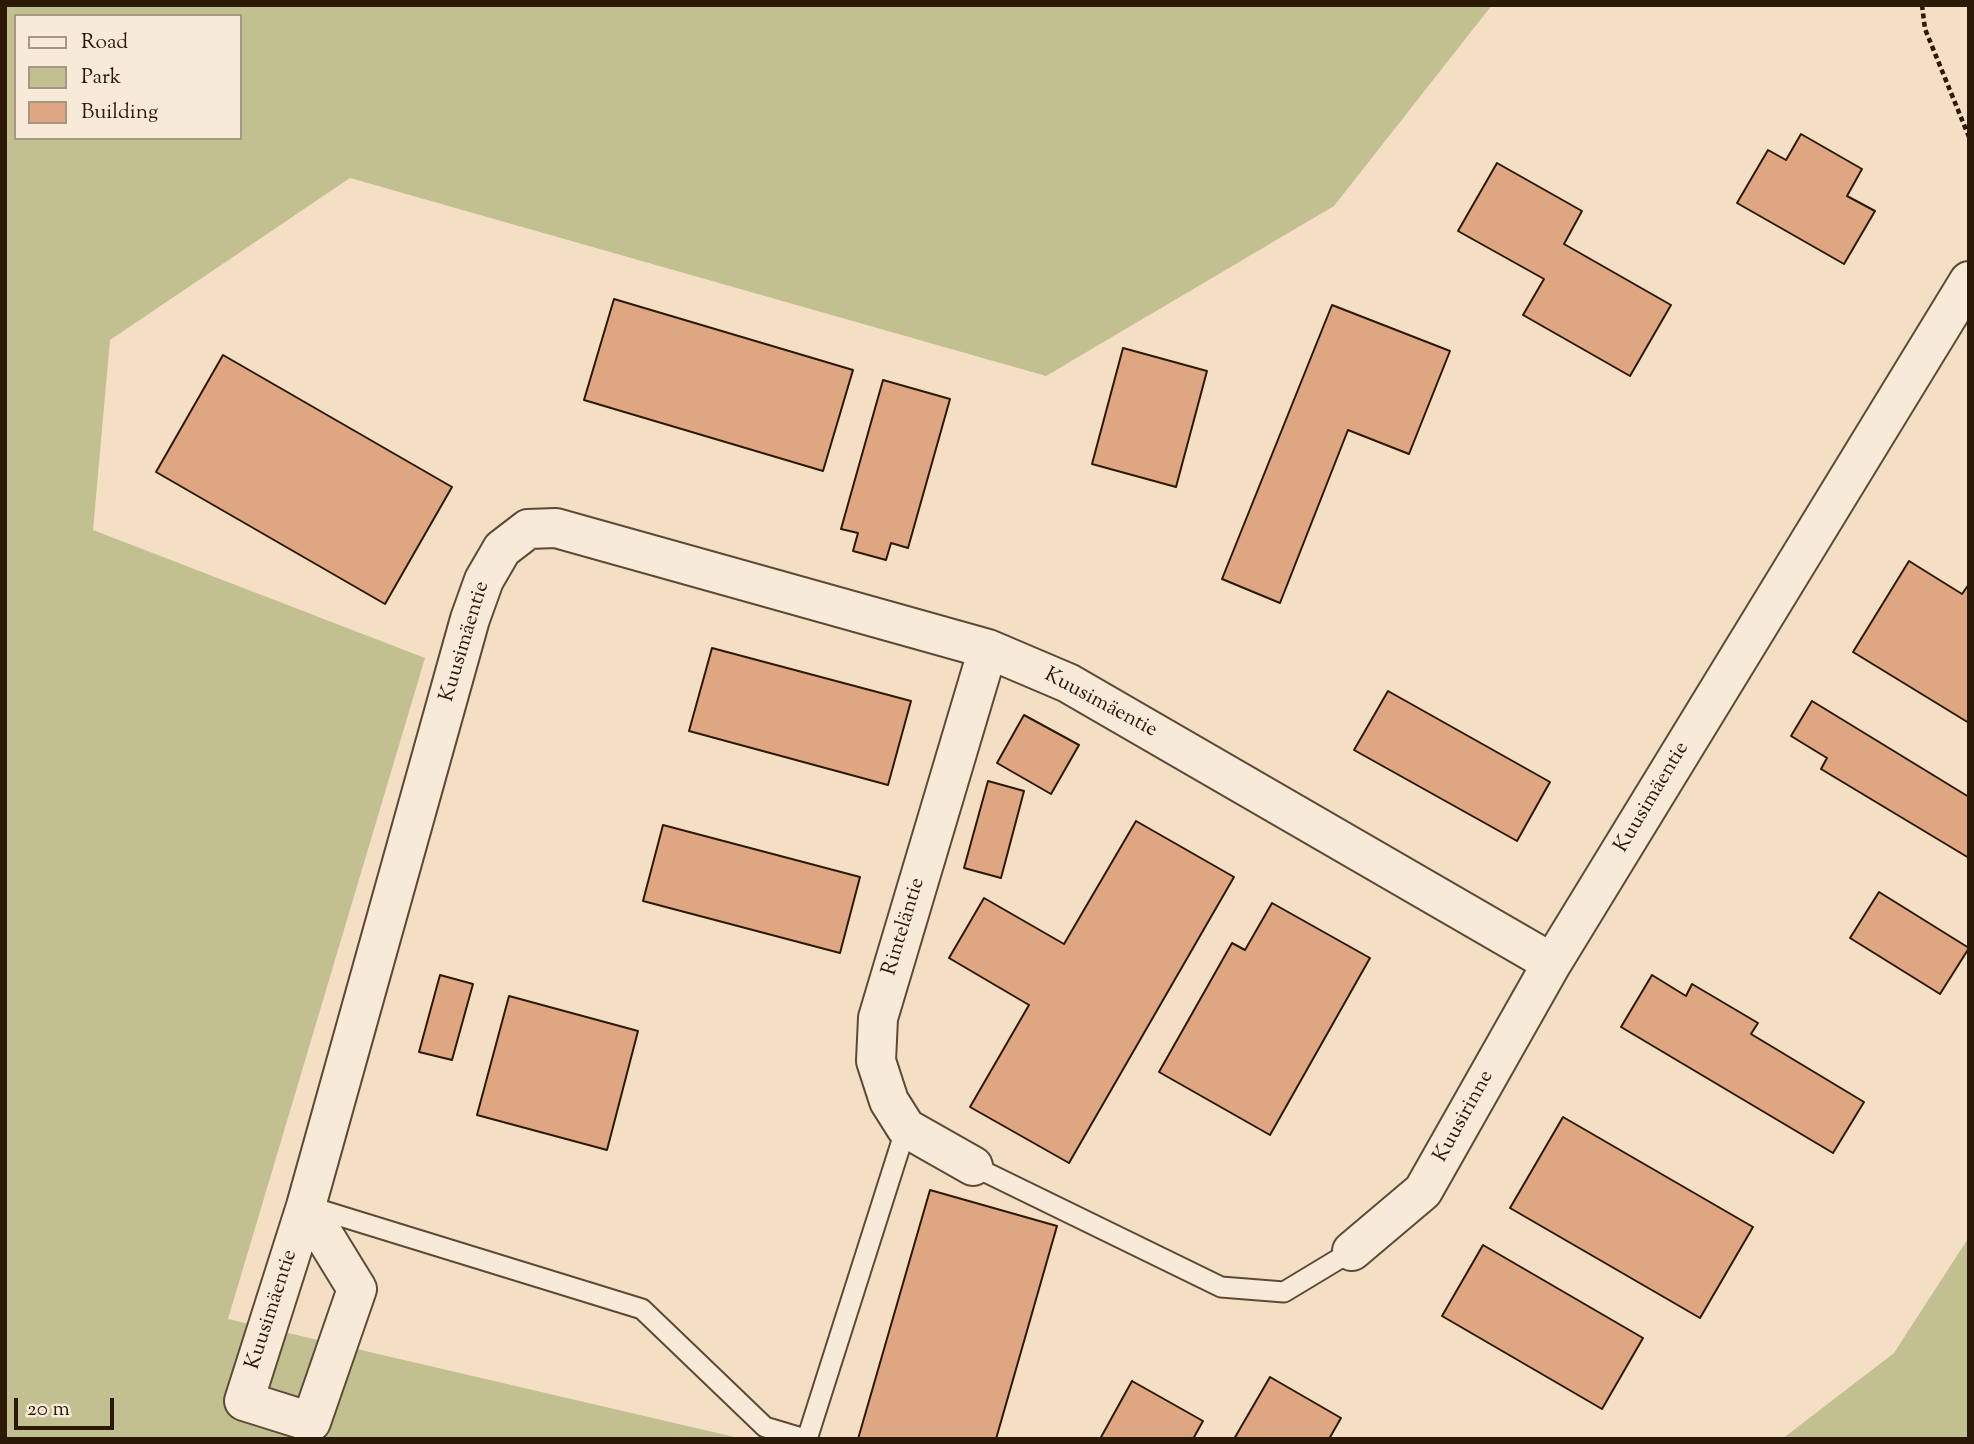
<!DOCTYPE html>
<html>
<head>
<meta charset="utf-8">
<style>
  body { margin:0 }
  #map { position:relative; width:1974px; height:1444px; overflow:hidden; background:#f4dfc4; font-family:"Sorts Mill Goudy",serif }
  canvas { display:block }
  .frame { position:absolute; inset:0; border:7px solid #2b1905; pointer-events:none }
  .legend { position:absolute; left:14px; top:14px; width:228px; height:126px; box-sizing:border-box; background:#f8ead9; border:2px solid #a69684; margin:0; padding:9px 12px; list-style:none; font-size:21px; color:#2b1905 }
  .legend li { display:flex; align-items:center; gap:14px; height:35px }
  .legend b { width:35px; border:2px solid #a69684 }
  .scale { position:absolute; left:14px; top:1398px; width:100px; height:32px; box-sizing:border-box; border:4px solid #2b1905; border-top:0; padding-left:9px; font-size:21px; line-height:24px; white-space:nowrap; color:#2b1905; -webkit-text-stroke:5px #f8ead9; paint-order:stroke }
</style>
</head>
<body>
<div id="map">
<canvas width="1974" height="1444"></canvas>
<div class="frame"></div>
<ul class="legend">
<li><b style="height:9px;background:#f8ead9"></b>Road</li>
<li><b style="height:19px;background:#c2c090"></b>Park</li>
<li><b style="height:19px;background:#dea681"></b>Building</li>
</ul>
<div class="scale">20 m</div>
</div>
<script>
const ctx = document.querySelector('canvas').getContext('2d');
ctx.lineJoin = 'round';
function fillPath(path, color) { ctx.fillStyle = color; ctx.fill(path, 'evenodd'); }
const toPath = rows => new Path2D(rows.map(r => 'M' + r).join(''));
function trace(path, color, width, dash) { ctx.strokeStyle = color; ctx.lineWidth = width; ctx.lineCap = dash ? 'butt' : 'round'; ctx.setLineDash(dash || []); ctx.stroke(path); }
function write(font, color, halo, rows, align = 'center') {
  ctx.font = font + ' "Sorts Mill Goudy",serif'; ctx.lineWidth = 5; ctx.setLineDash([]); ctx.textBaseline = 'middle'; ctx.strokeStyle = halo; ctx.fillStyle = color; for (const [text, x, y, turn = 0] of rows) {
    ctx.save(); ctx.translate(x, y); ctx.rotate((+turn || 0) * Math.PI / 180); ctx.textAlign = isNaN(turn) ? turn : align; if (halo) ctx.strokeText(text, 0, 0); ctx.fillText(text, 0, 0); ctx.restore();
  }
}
const green = toPath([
  [5,5,1492,5,1334,206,1046,376,350,178,110,340,93,530,425,658,228,1319,743,1439,5,1439],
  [16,16,240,16,240,138,16,138],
  [1969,1237,1969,1439,1782,1439,1894,1353]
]);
const building = toPath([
  [1801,134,1862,169,1847,196,1875,211,1844,264,1737,203,1768,150,1786,160,1801,134],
  [1497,163,1582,211,1564,244,1671,305,1630,376,1523,315,1544,279,1458,231,1497,163],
  [614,299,853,370,823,471,584,400,614,299],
  [1332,305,1450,351,1409,454,1348,430,1280,603,1222,579,1332,305],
  [1123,348,1207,371,1176,487,1092,464,1123,348],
  [223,355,452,487,385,604,156,472,223,355],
  [883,380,950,399,908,548,891,543,886,560,853,551,858,533,841,529,883,380],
  [1909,561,1962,594,1969,584,1969,723,1853,652,1909,561],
  [712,648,911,701,888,785,689,731,712,648],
  [1388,691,1550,782,1517,841,1354,750,1388,691],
  [1812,701,1969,797,1969,858,1821,769,1827,758,1791,736,1812,701],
  [1024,715,1079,745,1051,794,997,763,1024,715],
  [988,781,1024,791,1001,878,964,868,988,781],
  [1136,821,1234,877,1069,1163,970,1107,1029,1005,949,958,984,898,1064,944,1136,821],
  [663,825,860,877,840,953,643,901,663,825],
  [1879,892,1969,948,1940,994,1850,938,1879,892],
  [1272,903,1370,958,1270,1135,1159,1072,1232,943,1245,950,1272,903],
  [440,975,473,984,452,1060,419,1052,440,975],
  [1652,975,1686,996,1692,984,1758,1023,1751,1034,1864,1102,1833,1153,1621,1027,1652,975],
  [509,996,638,1031,607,1150,477,1115,509,996],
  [1563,1117,1753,1227,1700,1318,1510,1208,1563,1117],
  [930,1190,1057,1226,996,1439,858,1439,930,1190],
  [1483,1245,1643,1338,1602,1409,1442,1316,1483,1245],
  [1270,1377,1341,1418,1329,1439,1234,1439,1270,1377],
  [1132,1381,1203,1421,1193,1439,1100,1439,1132,1381]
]);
const path = toPath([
  [1922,5,1925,29,1969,137]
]);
const lane = toPath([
  [973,1166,1221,1287,1284,1292,1352,1251],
  [311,1207,642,1309,765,1427,805,1439],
  [807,1439,906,1128]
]);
const street = toPath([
  [973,1166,906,1128,889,1101,876,1061,878,1018,988,649],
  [306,1206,357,1289,311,1422,244,1401,306,1206,470,619,484,580,502,549,528,529,556,528,988,649,1068,683,1552,963,1969,281],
  [1352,1251,1423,1191,1552,963]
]);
const streetNames = [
  ["Kuusimäentie",466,642,-73],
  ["Kuusimäentie",1100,704,28],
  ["Kuusimäentie",1653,798,-59],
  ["Rinteläntie",905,927,-73],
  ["Kuusirinne",1465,1117,-61],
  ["Kuusimäentie",273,1310,-72]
];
fillPath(green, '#c2c090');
fillPath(building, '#dea681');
trace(building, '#2b1905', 2);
trace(lane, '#5d4a35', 23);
trace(street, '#5d4a35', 42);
trace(path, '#2b1905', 4.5, [5, 3.5]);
trace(lane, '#f8ead9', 19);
trace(street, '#f8ead9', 38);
write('21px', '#2b1905', '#f8ead9', streetNames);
</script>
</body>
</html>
